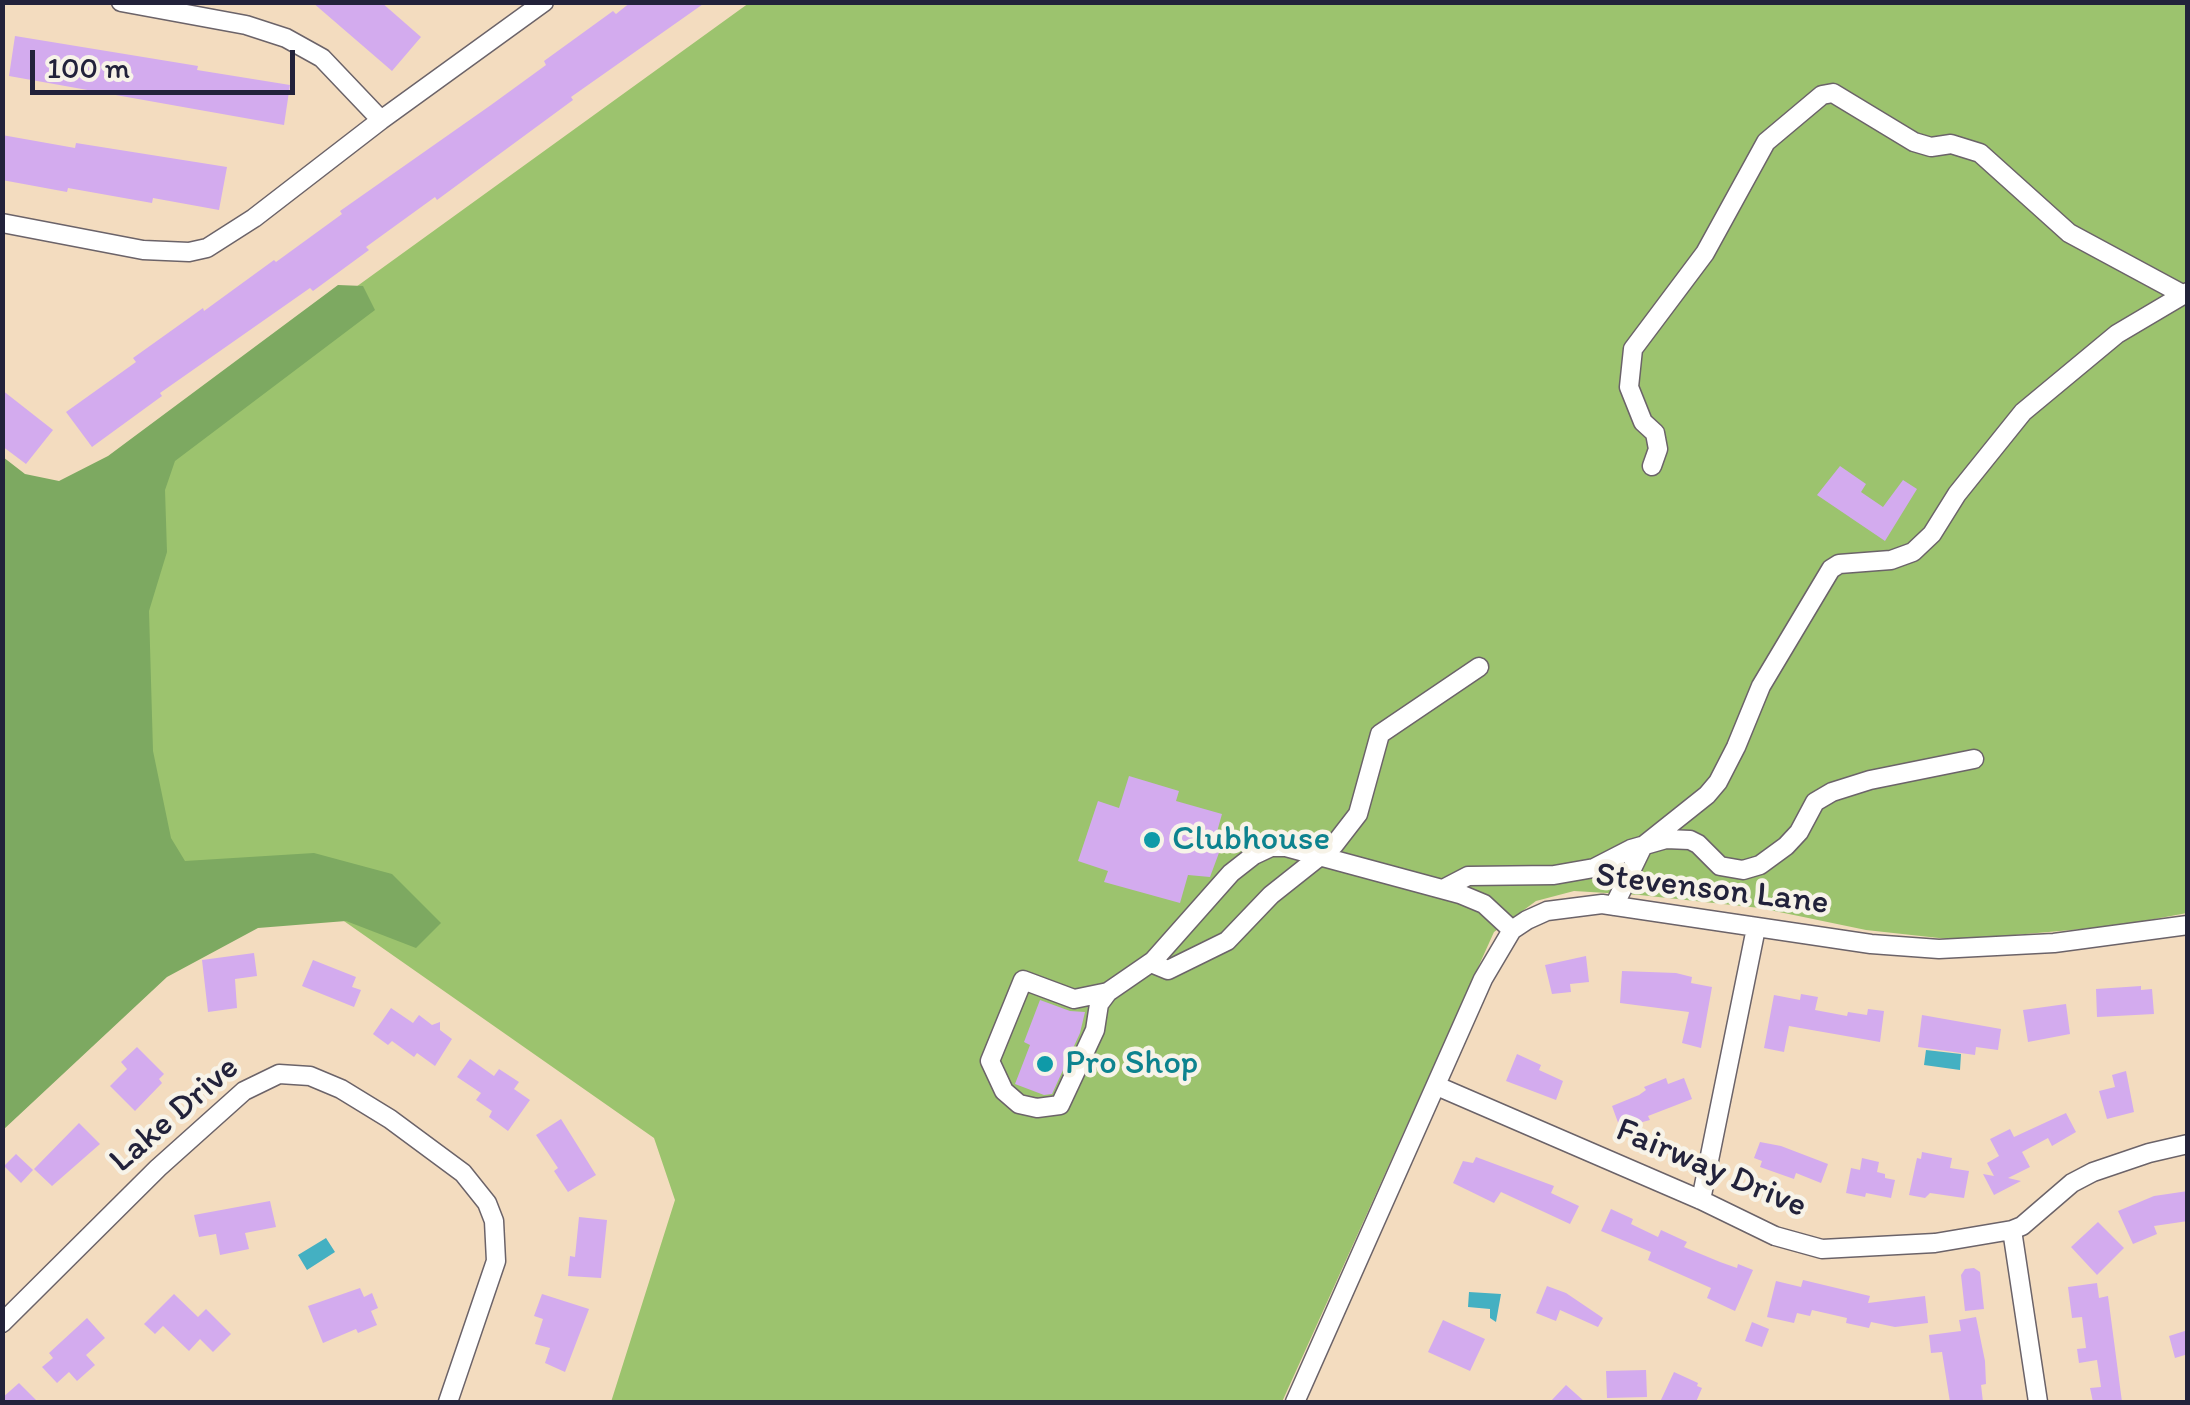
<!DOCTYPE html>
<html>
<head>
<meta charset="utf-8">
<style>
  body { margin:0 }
  #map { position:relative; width:2190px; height:1405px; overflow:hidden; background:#f3dcbf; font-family:Itim,sans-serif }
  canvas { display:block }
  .frame { position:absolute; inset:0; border:5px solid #22223b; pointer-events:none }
  .scale { position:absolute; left:30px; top:50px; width:265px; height:45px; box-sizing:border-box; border:5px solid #22223b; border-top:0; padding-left:12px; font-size:30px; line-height:35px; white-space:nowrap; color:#22223b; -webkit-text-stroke:8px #f7f3e8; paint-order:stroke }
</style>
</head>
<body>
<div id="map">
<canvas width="2190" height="1405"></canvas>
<div class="frame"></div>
<div class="scale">100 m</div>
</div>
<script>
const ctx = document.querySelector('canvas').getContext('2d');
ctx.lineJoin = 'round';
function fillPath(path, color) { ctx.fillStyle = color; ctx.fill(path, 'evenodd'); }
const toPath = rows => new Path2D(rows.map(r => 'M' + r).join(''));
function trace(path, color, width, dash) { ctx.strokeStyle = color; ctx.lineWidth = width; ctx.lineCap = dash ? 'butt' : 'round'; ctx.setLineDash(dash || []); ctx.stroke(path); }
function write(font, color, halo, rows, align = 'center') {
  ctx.font = font + ' Itim,sans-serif'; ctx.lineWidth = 9; ctx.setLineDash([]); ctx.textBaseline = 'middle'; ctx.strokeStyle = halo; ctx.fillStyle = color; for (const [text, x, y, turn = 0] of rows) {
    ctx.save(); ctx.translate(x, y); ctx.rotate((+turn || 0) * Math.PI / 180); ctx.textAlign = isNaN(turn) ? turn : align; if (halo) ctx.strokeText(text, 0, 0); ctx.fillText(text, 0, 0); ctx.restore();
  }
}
const green = toPath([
  [749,3,2187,3,2187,913,2117,926,1957,940,1866,930,1760,908,1640,895,1574,891,1536,901,1494,932,1282,1402,611,1402,675,1200,654,1138,261,863,3,1115,3,542]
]);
const forest = toPath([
  [338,285,363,286,375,310,175,461,165,490,167,552,149,611,153,751,171,838,185,861,314,853,392,874,441,923,416,948,346,921,258,928,167,977,3,1130,3,457,25,474,59,481,108,456]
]);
const water = toPath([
  [1926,1050,1961,1054,1960,1070,1924,1065],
  [326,1238,335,1252,307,1270,298,1255],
  [1469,1292,1501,1294,1496,1322,1490,1318,1490,1309,1468,1307]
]);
const building = toPath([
  [312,2,381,2,421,37,392,71],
  [631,2,706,2,571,97,573,100,437,200,435,197,366,247,369,250,313,291,310,288,160,393,162,396,92,447,66,412,136,362,133,358,203,308,204,311,274,260,276,262,342,214,340,211,491,105,546,65,544,61,613,11,616,14],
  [15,36,198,66,197,70,290,85,284,125,9,76],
  [2,135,75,148,76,143,227,167,219,210,153,198,152,203,68,188,67,192,2,180],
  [2,390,53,430,26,464,2,446],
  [1840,466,1866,484,1861,492,1883,507,1903,480,1917,489,1885,541,1817,495],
  [1129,776,1179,791,1176,801,1222,814,1215,839,1223,842,1210,877,1188,875,1180,903,1104,882,1108,871,1078,861,1098,801,1119,808],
  [254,953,257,976,235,979,237,1008,208,1012,202,960],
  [1586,956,1589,982,1570,984,1571,992,1552,994,1545,965],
  [313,960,356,977,352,987,361,990,354,1007,302,986],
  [1622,971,1676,973,1692,977,1691,983,1712,987,1701,1048,1682,1043,1689,1012,1620,1003],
  [2141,986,2141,990,2152,989,2154,1014,2097,1017,2096,989],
  [1801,994,1818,997,1815,1010,1847,1016,1848,1012,1867,1015,1868,1009,1884,1011,1880,1042,1789,1026,1784,1052,1764,1048,1774,995,1800,1000],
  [1040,1000,1070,1011,1085,1012,1080,1033,1052,1094,1044,1095,1015,1084,1030,1045,1024,1042],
  [2066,1004,2070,1034,2028,1042,2023,1010],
  [391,1008,413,1023,419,1015,432,1025,440,1022,440,1030,452,1039,435,1066,417,1053,414,1057,392,1041,388,1045,373,1034],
  [1922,1015,2001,1029,1998,1050,1976,1047,1975,1055,1918,1047],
  [137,1047,164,1074,159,1079,162,1083,135,1111,110,1086,127,1069,121,1062],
  [1517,1054,1541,1065,1539,1070,1563,1081,1556,1100,1506,1081],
  [470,1059,494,1076,499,1069,519,1082,514,1089,530,1100,508,1131,489,1117,492,1111,476,1100,481,1093,457,1077],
  [2126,1071,2134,1112,2107,1119,2099,1091,2115,1087,2112,1075],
  [1666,1078,1668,1084,1684,1078,1692,1099,1648,1116,1650,1120,1620,1128,1612,1106,1639,1095,1646,1090,1644,1087],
  [2066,1113,2076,1132,2052,1146,2048,1138,2022,1152,2030,1167,2008,1178,2021,1181,1994,1195,1983,1174,1994,1176,1987,1163,1999,1156,1990,1139,2010,1129,2014,1137],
  [561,1119,596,1175,568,1192,554,1171,558,1168,536,1135],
  [79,1123,100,1144,52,1186,34,1169],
  [1760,1142,1781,1146,1828,1164,1821,1183,1796,1173,1794,1179,1760,1167,1762,1161,1754,1158],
  [1922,1152,1952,1158,1950,1168,1969,1171,1964,1198,1930,1193,1925,1198,1909,1195,1917,1158,1921,1159],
  [16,1154,33,1170,21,1183,4,1166],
  [1476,1157,1554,1186,1551,1193,1579,1206,1570,1224,1501,1192,1494,1203,1453,1183,1463,1161,1473,1163],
  [1862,1158,1879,1162,1877,1172,1885,1174,1885,1178,1895,1180,1891,1198,1866,1193,1865,1197,1846,1193,1851,1168,1860,1170],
  [2188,1191,2188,1221,2154,1226,2157,1234,2133,1244,2118,1211,2154,1196],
  [270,1201,276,1227,245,1233,249,1249,220,1255,216,1234,199,1237,194,1215],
  [1611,1209,1633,1219,1631,1224,1658,1237,1661,1230,1687,1242,1684,1247,1720,1262,1737,1268,1738,1264,1753,1270,1735,1311,1707,1298,1711,1288,1648,1260,1651,1252,1601,1231],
  [579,1217,607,1220,601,1278,568,1276,570,1256,575,1257],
  [2098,1222,2124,1248,2097,1275,2071,1247],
  [1974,1268,1980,1272,1984,1309,1965,1311,1961,1275,1965,1269],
  [1803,1280,1870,1296,1868,1303,1925,1296,1928,1323,1895,1327,1871,1322,1869,1328,1846,1323,1847,1318,1812,1310,1810,1316,1797,1313,1794,1323,1767,1317,1776,1281,1801,1287],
  [2097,1283,2099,1298,2108,1296,2122,1402,2093,1402,2090,1388,2101,1387,2097,1360,2079,1363,2077,1349,2086,1348,2082,1317,2072,1318,2068,1287],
  [1547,1286,1566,1293,1603,1318,1598,1327,1560,1310,1556,1321,1536,1313],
  [360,1288,364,1297,372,1293,378,1308,371,1311,377,1325,358,1333,356,1329,323,1343,308,1306],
  [174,1294,198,1317,206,1309,231,1334,213,1352,200,1339,189,1351,163,1326,155,1334,144,1324],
  [542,1294,589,1309,565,1372,545,1363,550,1348,535,1344,543,1319,534,1316],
  [1976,1317,1985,1361,1986,1384,1981,1385,1983,1402,1950,1402,1942,1352,1931,1353,1929,1335,1961,1331,1959,1320],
  [87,1318,105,1338,86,1355,95,1365,77,1381,69,1372,57,1383,42,1367,53,1358,49,1353],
  [1443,1320,1485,1339,1470,1371,1428,1352],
  [1752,1322,1769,1329,1762,1347,1745,1341],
  [2188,1330,2188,1354,2175,1358,2169,1336],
  [1646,1370,1647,1397,1607,1398,1606,1371],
  [1674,1372,1698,1383,1697,1386,1702,1388,1696,1402,1660,1402],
  [19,1383,38,1402,2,1402,2,1398],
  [1566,1385,1585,1402,1550,1402]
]);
const minor = toPath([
  [121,2,246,25,286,38,322,58,381,120],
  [2,223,143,250,189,252,207,248,254,218,381,120,544,2],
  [1652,466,1658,449,1655,433,1643,422,1629,387,1633,349,1705,253,1766,142,1822,95,1833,93,1914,142,1931,147,1951,144,1980,153,2069,233,2184,295],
  [1443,889,1468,876,1554,875,1594,868,1631,849,1666,839,1690,840,1698,844,1720,866,1743,870,1760,865,1786,846,1799,832,1815,802,1832,792,1870,780,1974,759],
  [1614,906,1643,846,1707,795,1718,782,1736,747,1761,686,1831,569,1839,564,1891,560,1913,552,1932,534,1957,494,2023,412,2117,334,2188,292],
  [1151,963,1168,970,1227,941,1271,895,1334,845,1358,814,1380,734,1479,667],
  [1108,992,1099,1004,1095,1030,1060,1105,1037,1108,1019,1104,1004,1091,990,1061,1023,980,1074,999,1108,992,1153,961,1231,873,1254,855,1271,847,1286,847,1460,894,1484,904,1512,930],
  [1437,1086,1701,1200,1775,1236,1822,1249,1935,1243,2012,1230,2022,1226,2072,1183,2093,1172,2149,1153,2188,1144],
  [1701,1200,1756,928],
  [2012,1230,2038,1402],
  [2,1323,158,1168,244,1091,279,1074,310,1076,341,1089,390,1119,463,1173,487,1203,494,1221,496,1261,448,1402],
  [1295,1402,1483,979,1512,930,1527,920,1547,911,1602,904,1871,944,1939,949,2054,943,2188,925]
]);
const markers = [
  [1152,840,10,"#0f9aa8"],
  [1045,1064,10,"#0f9aa8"]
];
const cultureNames = [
  ["Clubhouse",1172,840],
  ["Pro Shop",1065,1064]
];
const streetNames = [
  ["Stevenson Lane",1712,890,7],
  ["Lake Drive",175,1115,-41],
  ["Fairway Drive",1711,1169,23]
];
fillPath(green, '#9cc36e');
fillPath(forest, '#7da961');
fillPath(water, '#44b0c2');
fillPath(building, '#d3abee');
trace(minor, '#6b6369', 21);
trace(minor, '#fff', 18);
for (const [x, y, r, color] of markers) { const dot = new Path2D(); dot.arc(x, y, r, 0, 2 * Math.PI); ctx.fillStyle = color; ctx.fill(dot); trace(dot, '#f7f3e8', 4); }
write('35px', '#0d838f', '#f7f3e8', cultureNames, 'left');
write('35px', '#22223b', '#f7f3e8', streetNames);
</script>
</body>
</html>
